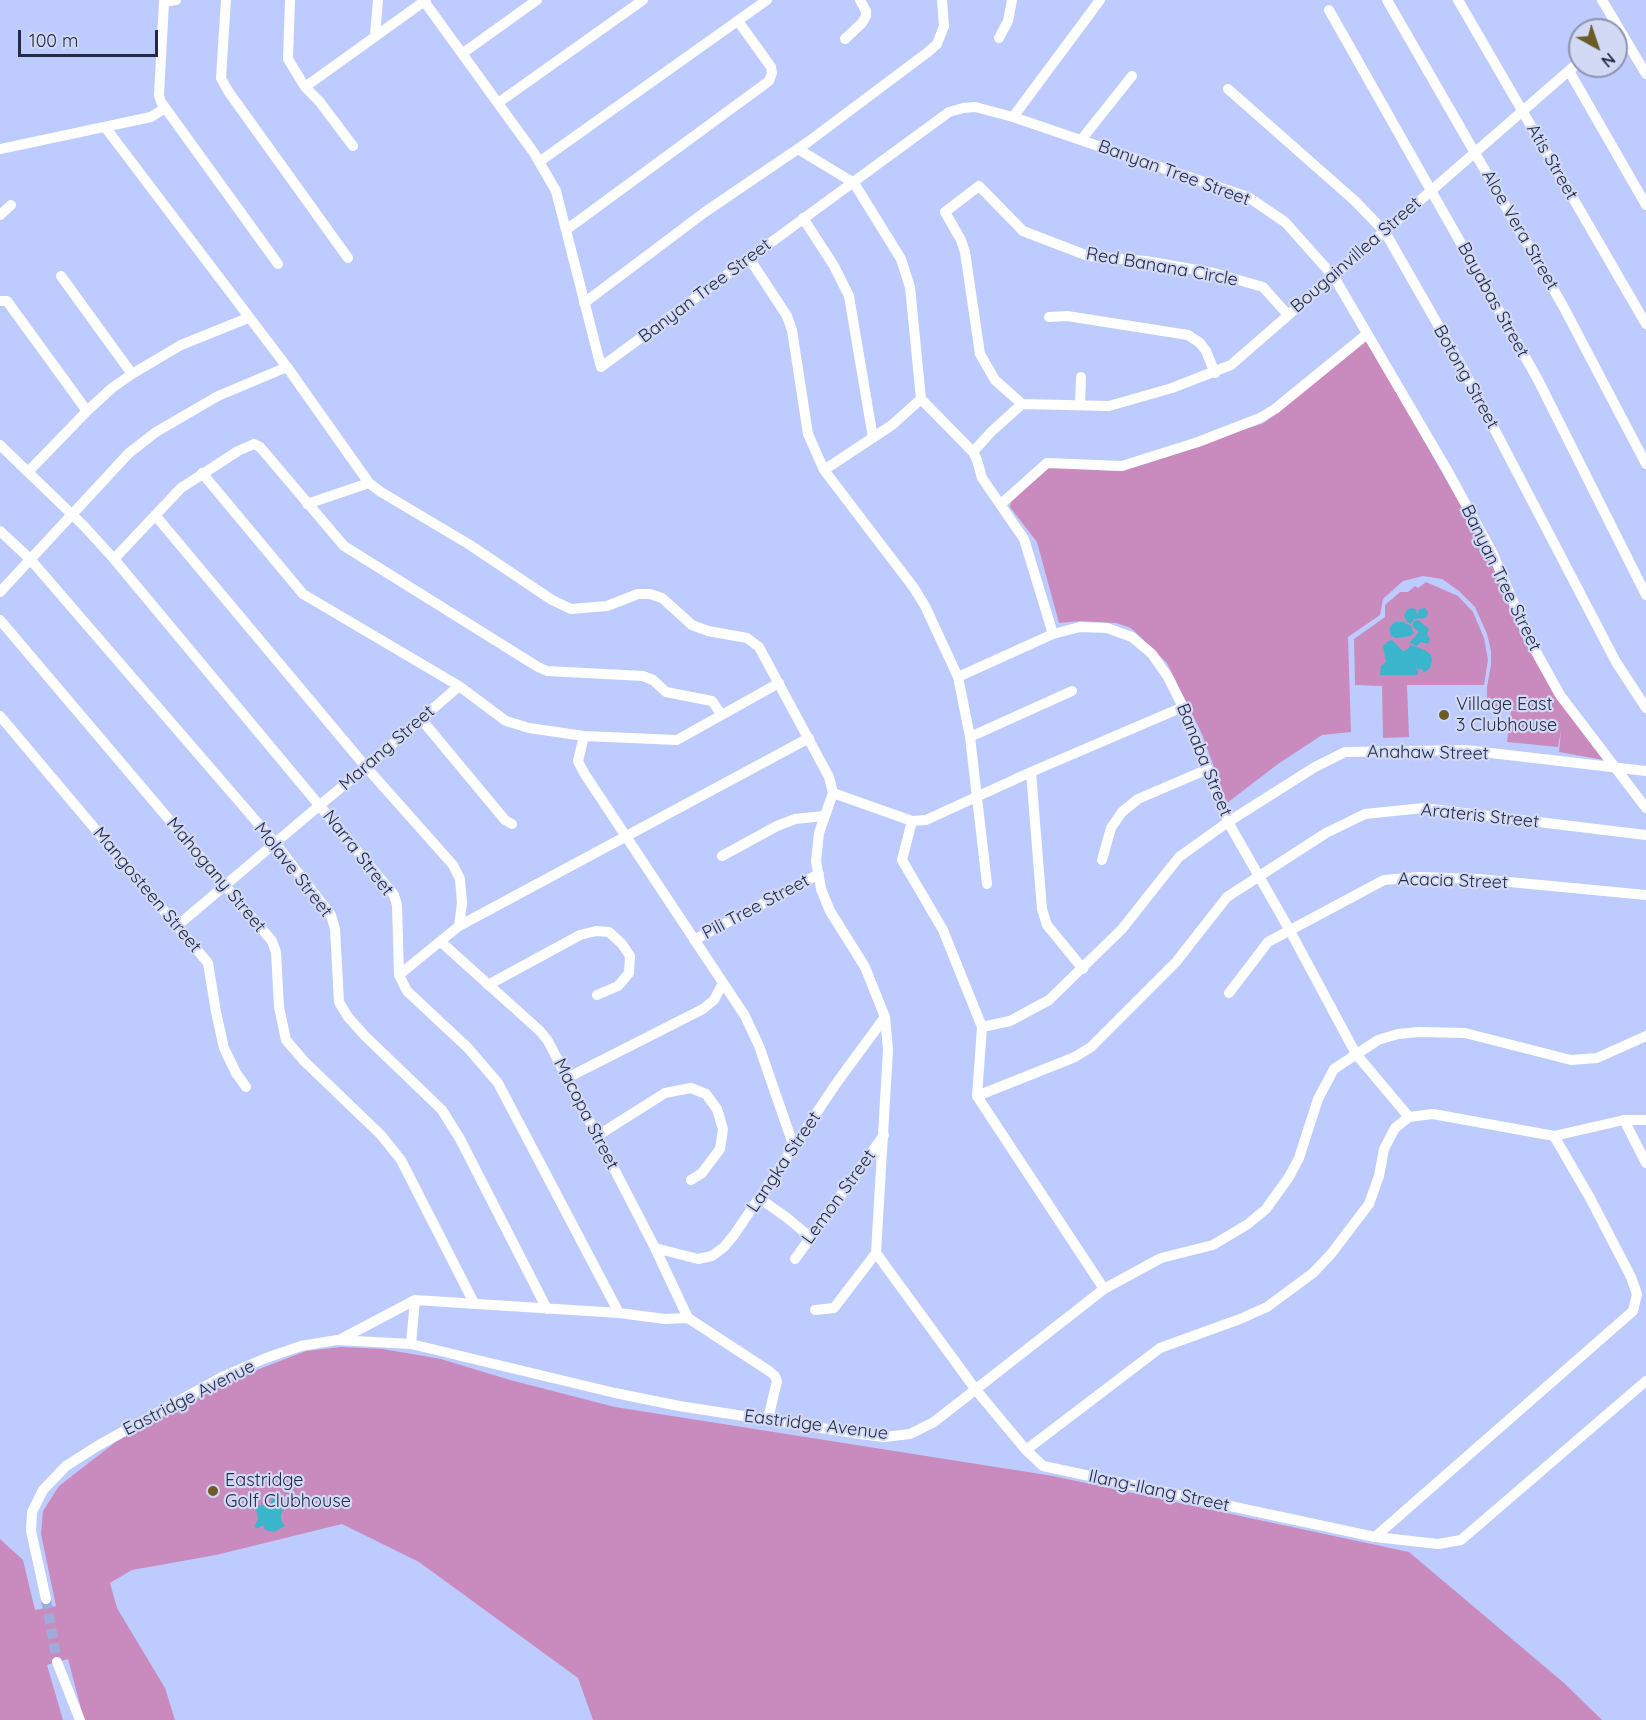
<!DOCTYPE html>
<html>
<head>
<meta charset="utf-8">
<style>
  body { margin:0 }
  #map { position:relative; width:1646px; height:1720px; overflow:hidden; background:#bdcbff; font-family:Quicksand,sans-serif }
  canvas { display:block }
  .north { position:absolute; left:1568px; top:18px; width:60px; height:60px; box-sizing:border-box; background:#d2d9f4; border:2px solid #8d93ae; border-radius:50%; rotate:140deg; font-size:16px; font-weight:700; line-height:24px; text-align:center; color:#252b44 }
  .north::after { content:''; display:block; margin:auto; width:21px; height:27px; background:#6a5b28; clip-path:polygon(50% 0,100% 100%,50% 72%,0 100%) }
  .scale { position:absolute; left:18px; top:30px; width:140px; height:27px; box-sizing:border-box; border:3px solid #252b44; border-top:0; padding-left:8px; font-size:18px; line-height:21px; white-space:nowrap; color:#252b44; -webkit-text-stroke:4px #d2d9f4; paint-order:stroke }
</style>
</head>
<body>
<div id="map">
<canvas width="1646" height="1720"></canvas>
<div class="north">N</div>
<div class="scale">100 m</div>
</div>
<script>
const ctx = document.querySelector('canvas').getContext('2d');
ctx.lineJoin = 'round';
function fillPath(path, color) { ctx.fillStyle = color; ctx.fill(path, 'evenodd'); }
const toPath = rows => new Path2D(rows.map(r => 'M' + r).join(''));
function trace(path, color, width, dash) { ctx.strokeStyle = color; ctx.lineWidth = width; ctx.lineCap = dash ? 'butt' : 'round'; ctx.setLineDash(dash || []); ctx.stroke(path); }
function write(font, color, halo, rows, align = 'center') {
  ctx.font = font + ' Quicksand,sans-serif'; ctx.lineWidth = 4.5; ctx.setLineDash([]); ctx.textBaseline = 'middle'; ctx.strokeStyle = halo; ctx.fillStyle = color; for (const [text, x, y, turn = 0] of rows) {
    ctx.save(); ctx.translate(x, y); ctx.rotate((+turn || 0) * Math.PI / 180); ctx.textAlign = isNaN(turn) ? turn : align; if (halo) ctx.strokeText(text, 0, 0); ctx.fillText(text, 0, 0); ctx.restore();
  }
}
const green = toPath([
  [1366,339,1489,555,1524,640,1557,699,1605,755,1604,760,1559,752,1561,730,1558,747,1507,742,1511,711,1528,712,1496,708,1487,699,1487,687,1491,665,1491,651,1487,634,1475,607,1459,591,1442,579,1423,576,1403,581,1383,599,1380,615,1348,637,1351,732,1322,735,1278,764,1227,803,1202,734,1167,663,1131,628,1116,623,1080,621,1059,623,1037,542,1010,507,1011,501,1048,467,1116,471,1264,423],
  [1426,582,1458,596,1473,612,1484,638,1488,660,1484,685,1407,685,1409,737,1383,738,1382,686,1355,685,1354,639,1385,617,1385,605,1400,592,1408,592,1415,586,1418,588],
  [341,1347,383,1349,441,1359,510,1380,615,1407,1053,1476,1409,1552,1564,1683,1602,1720,593,1720,578,1678,419,1562,342,1524,216,1555,132,1570,110,1583,117,1608,165,1688,175,1720,84,1720,68,1659,47,1665,63,1720,0,1720,0,1539,23,1560,35,1610,56,1606,41,1534,43,1511,59,1486,117,1441,236,1378,306,1351]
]);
const water = toPath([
  [1411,608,1416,609,1417,615,1419,609,1425,608,1428,612,1428,615,1425,618,1414,619,1411,624,1409,623,1406,621,1404,615,1408,609],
  [1418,620,1429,629,1427,634,1430,639,1428,644,1421,642,1417,646,1409,643,1419,632,1412,626,1414,621],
  [1395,622,1404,622,1406,624,1410,625,1414,633,1410,636,1396,638,1391,636,1389,628],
  [1392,640,1403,651,1408,649,1410,645,1425,650,1431,655,1432,661,1430,668,1424,673,1422,669,1419,670,1414,666,1418,671,1418,675,1380,675,1381,666,1386,662,1383,646,1388,641],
  [277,1497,281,1499,280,1506,283,1511,281,1514,281,1520,285,1526,274,1532,265,1530,263,1525,258,1528,254,1527,258,1519,256,1508,258,1505,270,1505,272,1499]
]);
const minorTunnel = toPath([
  [46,1599,57,1662]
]);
const minor = toPath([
  [176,0,164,2,159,95,161,102,278,264],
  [226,0,221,78,228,91,348,258],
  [290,0,288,59,305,87,319,101,353,146],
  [1387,0,1563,306,1646,464],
  [1458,0,1646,324],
  [1602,0,1646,74],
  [424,1,534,153,556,191,601,367,949,112,963,108,975,107,1013,117,1248,197,1285,222,1334,277,1447,470,1493,554,1529,639,1560,695,1646,808],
  [1329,10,1537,378,1646,595],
  [375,35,378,0],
  [999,38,1008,21,1012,0],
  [845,39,862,23,866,16,866,11,860,0],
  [463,53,537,0],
  [1569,71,1646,205],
  [305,87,426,0],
  [1228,89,1355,201,1385,232,1462,367,1616,662,1646,708],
  [498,103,643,0],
  [1013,117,1100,0],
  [105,127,287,367,369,483,381,492,470,545,552,600,571,609,607,606,638,594,650,594,662,598,692,625,708,631,747,638,759,647,829,777,833,793,819,833,816,861,821,889,830,911,865,967,885,1017,888,1050,876,1253,976,1390,1026,1450,1043,1466,1375,1537,1438,1544,1461,1540,1646,1381],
  [1081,140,1132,76],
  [0,149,151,117,165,108],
  [798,149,854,183,901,259,910,287,921,399,973,452,977,460,982,478,1024,539,1053,634],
  [539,162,767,0],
  [0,215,11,205],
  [803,218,834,266,849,296,873,438],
  [566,230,769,81,772,73,771,67,738,21],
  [749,258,787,316,792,330,808,434,824,470,914,588,925,606,958,677,970,737,987,884],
  [61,276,132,374],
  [0,301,7,301,87,411],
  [584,303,705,212,808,142,928,52,937,44,944,26,942,0],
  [1049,317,1067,316,1188,335,1200,343,1206,351,1215,373],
  [1022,404,995,380,980,354,965,252,961,240,945,212,979,186,1023,231,1088,256,1146,261,1214,273,1263,287,1288,315],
  [1080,405,1081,377],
  [0,445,83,525,114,559,394,895,397,905,399,975,407,991,468,1048,498,1083,619,1313],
  [973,452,991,432,1022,404,1109,406,1172,388,1231,365,1580,61],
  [824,470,892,425,921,399],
  [28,472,87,411,112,388,132,374,181,345,248,318],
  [202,473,303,594,459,686,506,721,529,728,584,736,677,740,779,683],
  [307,504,369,483],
  [1001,504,1047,463,1122,466,1198,442,1260,418,1275,409,1367,334],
  [155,515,366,767,453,865,460,879,462,903,459,926],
  [0,531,30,559,275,843,331,915,335,929,339,1002,348,1017,365,1036,442,1110,460,1139,547,1309],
  [114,559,181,488,238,451,254,444,260,447,344,546,538,667,547,671,643,676,653,680,666,692,712,701,721,714],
  [0,592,129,453,156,432,218,396,287,367],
  [0,620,272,941,276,952,279,1007,286,1040,304,1061,381,1135,401,1160,474,1303],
  [958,677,1053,634,1080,627,1107,628,1132,637,1152,654,1168,677,1183,707,1228,822,1289,929,1356,1054,1409,1117],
  [0,716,208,963,216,1012,224,1048,236,1073,246,1087],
  [421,719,505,820,512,824],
  [584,736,578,761,584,773,745,1016,759,1046,794,1147],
  [970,737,1072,691],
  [1031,772,1042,909,1047,925,1083,969],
  [833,793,912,821,926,820,1031,772,1183,707],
  [912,821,902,860,943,930,982,1027,977,1096,1104,1289],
  [722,856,777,826,795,819,824,816],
  [1102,860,1111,828,1122,812,1138,799,1208,769],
  [177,926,320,805,366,767,459,686],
  [694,940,819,874],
  [441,942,540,1031,548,1041,655,1248,688,1318],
  [399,975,459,926,809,738],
  [488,985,580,935,596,931,609,932,622,944,630,956,629,973,618,986,597,995],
  [1229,993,1268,942,1384,880,1419,877,1478,879,1646,895],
  [982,1027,1010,1021,1049,1000,1122,929,1179,857,1228,822,1315,767,1345,752,1465,750,1646,771],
  [567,1078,703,1009,714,1000,723,983],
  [977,1096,1075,1057,1091,1047,1176,962,1227,897,1326,833,1365,814,1423,808,1646,835],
  [1624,1120,1646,1163],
  [597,1136,665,1093,691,1088,706,1094,717,1109,723,1129,720,1149,702,1173,691,1180],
  [759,1198,786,1217,810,1237],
  [655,1248,698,1259,712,1256,724,1247,734,1235,838,1081,885,1017],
  [795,1259,884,1135],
  [415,1300,619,1313,665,1319,688,1318],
  [815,1310,834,1308,876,1253],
  [688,1318,769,1371,775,1376,777,1381,768,1419],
  [341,1339,415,1300],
  [411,1344,415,1300],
  [1026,1450,1160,1348,1240,1319,1267,1307,1313,1273,1331,1254,1369,1204,1379,1176,1384,1149,1395,1128,1409,1117,1433,1114,1554,1136,1624,1120,1646,1120],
  [1375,1537,1633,1311,1637,1294,1631,1277,1590,1198,1554,1136],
  [46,1599,31,1531,32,1512,43,1490,66,1466,99,1445,224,1376,266,1358,301,1346,337,1340,411,1344,615,1393,679,1406,860,1434,884,1437,910,1434,934,1422,1104,1289,1161,1258,1213,1245,1248,1224,1266,1209,1289,1177,1299,1158,1318,1099,1334,1069,1378,1040,1398,1034,1419,1032,1465,1033,1571,1060,1597,1058,1646,1036],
  [57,1662,80,1720]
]);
const markers = [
  [1444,715,6,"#6a5b28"],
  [213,1491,6,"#6a5b28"]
];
const streetNames = [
  ["Atis Street",1552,162,60],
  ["Banyan Tree Street",1174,173,20],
  ["Aloe Vera Street",1520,230,60],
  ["Bougainvillea Street",1356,255,-41],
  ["Red Banana Circle",1162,267,10],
  ["Banyan Tree Street",705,291,-37],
  ["Bayabas Street",1493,300,61],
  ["Botong Street",1466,377,61],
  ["Banyan Tree Street",1501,578,64],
  ["Marang Street",387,748,-41],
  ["Anahaw Street",1428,753,1],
  ["Banaba Street",1204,760,68],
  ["Arateris Street",1480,816,6],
  ["Narra Street",358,853,52],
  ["Molave Street",293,870,52],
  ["Mahogany Street",216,875,50],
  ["Acacia Street",1453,881,2],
  ["Mangosteen Street",147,890,50],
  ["Pili Tree Street",756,907,-28],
  ["Macopa Street",586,1114,63],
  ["Langka Street",784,1162,-56],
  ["Lemon Street",839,1197,-54],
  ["Eastridge Avenue",189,1398,-27],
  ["Eastridge Avenue",816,1425,7],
  ["Ilang-Ilang Street",1159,1491,12]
];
const poiNames = [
  ["Village East",1456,705],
  ["3 Clubhouse",1456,726],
  ["Eastridge",225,1481],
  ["Golf Clubhouse",225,1502]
];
fillPath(green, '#c98bbe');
fillPath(water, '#3bb5cc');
trace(minorTunnel, '#9fabda', 10, [10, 5]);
trace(minor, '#fff', 10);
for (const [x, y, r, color] of markers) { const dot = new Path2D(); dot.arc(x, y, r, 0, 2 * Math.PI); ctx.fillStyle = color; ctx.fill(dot); trace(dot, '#d2d9f4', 2); }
write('18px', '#252b44', '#d2d9f4', streetNames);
write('18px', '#252b44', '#d2d9f4', poiNames, 'left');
</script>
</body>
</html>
